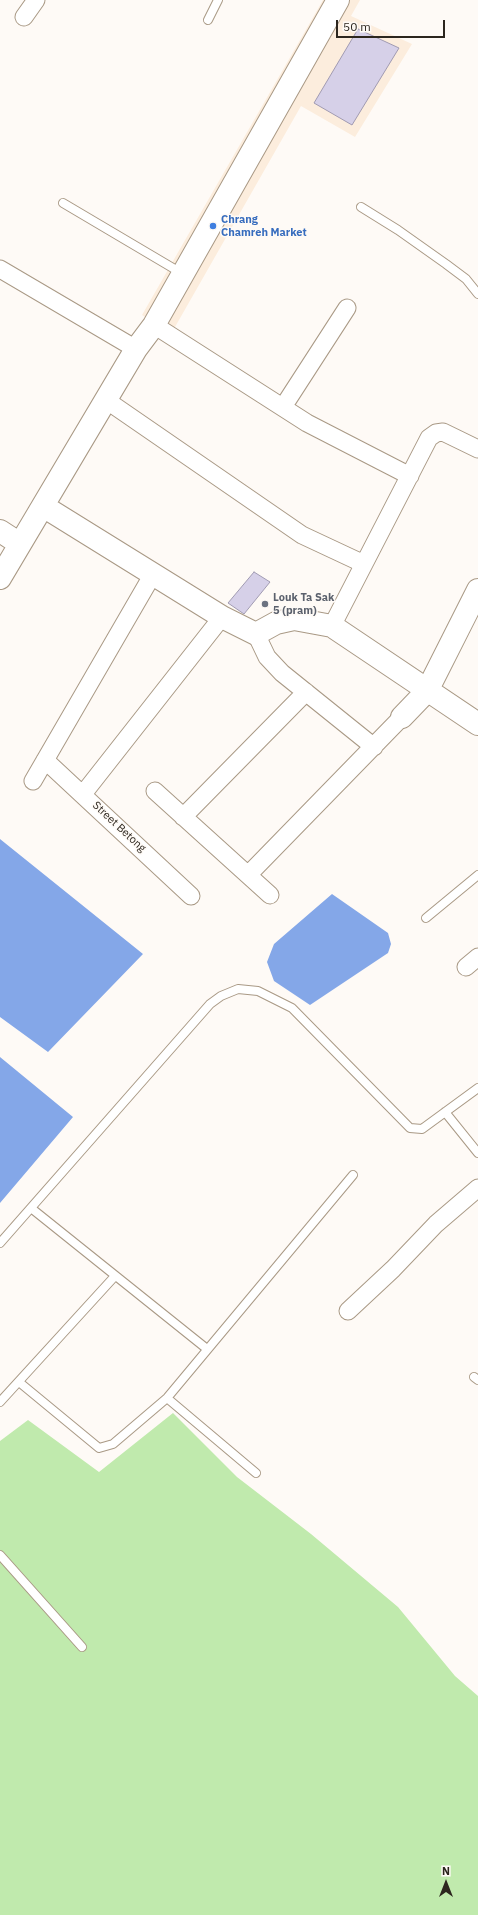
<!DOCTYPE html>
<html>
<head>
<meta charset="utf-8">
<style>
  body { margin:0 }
  #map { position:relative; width:478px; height:1915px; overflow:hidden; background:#fefaf6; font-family:"IBM Plex Sans",sans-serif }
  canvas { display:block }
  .north { position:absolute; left:426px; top:1863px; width:40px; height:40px; -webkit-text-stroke:3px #fefaf6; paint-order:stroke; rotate:0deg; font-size:11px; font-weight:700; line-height:16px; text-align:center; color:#2c261e }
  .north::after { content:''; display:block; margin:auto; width:14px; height:18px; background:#2c261e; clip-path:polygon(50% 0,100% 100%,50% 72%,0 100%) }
  .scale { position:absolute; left:336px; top:20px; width:109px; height:18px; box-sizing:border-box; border:2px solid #2c261e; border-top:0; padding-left:5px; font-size:12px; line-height:14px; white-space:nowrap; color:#2c261e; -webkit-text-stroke:3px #fefaf6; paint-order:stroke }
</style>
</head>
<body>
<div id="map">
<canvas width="478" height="1915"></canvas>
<div class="north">N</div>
<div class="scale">50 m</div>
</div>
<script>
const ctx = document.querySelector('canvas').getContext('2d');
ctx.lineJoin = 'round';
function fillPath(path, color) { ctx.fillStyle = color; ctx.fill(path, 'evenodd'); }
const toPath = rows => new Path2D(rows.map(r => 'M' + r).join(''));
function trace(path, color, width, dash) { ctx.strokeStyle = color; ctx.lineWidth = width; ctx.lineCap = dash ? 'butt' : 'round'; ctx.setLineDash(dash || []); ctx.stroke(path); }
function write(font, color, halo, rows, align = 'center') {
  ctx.font = font + ' "IBM Plex Sans",sans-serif'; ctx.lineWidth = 3; ctx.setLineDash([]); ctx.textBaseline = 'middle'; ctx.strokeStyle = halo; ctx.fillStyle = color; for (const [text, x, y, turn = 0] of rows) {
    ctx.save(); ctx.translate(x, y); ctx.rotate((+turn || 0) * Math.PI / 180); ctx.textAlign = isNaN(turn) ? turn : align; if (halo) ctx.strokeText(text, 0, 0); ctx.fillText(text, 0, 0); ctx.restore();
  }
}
const built = toPath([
  [323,0,360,0,351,16,412,44,355,137,301,106,171,334,142,315]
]);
const green = toPath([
  [173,1413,237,1477,311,1534,398,1607,455,1676,478,1696,478,1915,0,1915,0,1441,28,1420,99,1472]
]);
const water = toPath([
  [0,839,143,954,48,1052,0,1017],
  [332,894,388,933,391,944,388,953,310,1005,274,981,267,962,274,944],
  [0,1057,73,1117,0,1203]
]);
const building = toPath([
  [358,29,399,48,352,125,314,103,358,29],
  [254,572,270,582,244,614,228,603,254,572]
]);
const lane = toPath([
  [208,20,218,0],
  [63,203,183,274],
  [361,207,398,230,446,264,466,279,478,294],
  [426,918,478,875],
  [445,1112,478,1153],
  [31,1208,207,1349],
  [0,1243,210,1004,221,996,238,989,258,991,292,1008,410,1128,422,1129,478,1088],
  [474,1377,478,1380],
  [19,1382,99,1448,113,1444,167,1398,353,1175],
  [167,1398,256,1473],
  [0,1402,115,1276],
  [0,1555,82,1647]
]);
const street = toPath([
  [24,17,36,0],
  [0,269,136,349],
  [154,325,307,423,410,476],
  [106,400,302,535,364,564],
  [283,407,347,308],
  [332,626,429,438,436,433,443,432,478,449],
  [256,634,267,657,282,673,374,747],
  [45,760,191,896],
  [33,781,153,574],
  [155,791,270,895],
  [83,794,222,617],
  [183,817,306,692],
  [248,875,402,717],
  [466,967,478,957],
  [348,1311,393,1269,436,1224,478,1188]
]);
const secondary = toPath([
  [43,506,222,617,256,634,276,623,294,619,332,626,478,724],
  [0,531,20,544],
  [0,578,136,349,154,325,338,0],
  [402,717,427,691,478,590]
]);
const markers = [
  [213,226,4,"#3f7fe0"],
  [265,604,4,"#6b7280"]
];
const shopNames = [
  ["Chrang",221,220],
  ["Chamreh Market",221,233]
];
const worshipNames = [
  ["Louk Ta Sak",273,598],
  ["5 (pram)",273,611]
];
const streetNames = [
  ["Street Betong",119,827,43]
];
fillPath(built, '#fceddd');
fillPath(green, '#c0eaad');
fillPath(water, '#84a7e8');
fillPath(building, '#d6d0e8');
trace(building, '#a19bb2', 1);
trace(lane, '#a99985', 10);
trace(street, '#a99985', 19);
trace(secondary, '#a99985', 24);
trace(lane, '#fff', 8);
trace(street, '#fff', 17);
trace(secondary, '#fff', 22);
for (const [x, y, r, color] of markers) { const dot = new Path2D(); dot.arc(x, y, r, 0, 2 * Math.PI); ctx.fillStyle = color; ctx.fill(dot); trace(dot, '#fefaf6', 1.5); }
write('bold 11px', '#366cbe', '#fefaf6', shopNames, 'left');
write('bold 11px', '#5b616d', '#fefaf6', worshipNames, 'left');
write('11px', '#2c261e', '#fefaf6', streetNames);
</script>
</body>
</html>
